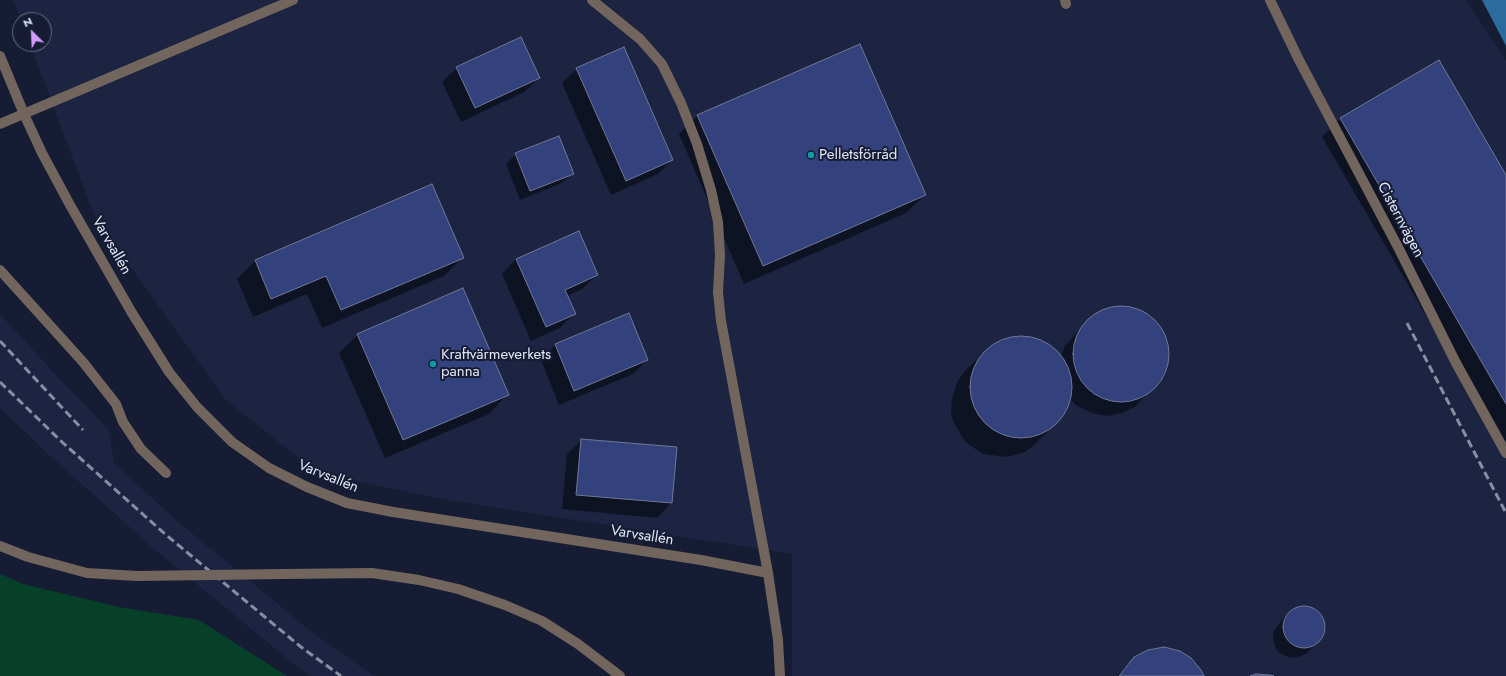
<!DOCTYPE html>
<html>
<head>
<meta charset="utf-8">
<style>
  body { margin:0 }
  #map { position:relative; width:1506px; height:676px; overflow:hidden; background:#161c34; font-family:Jost,sans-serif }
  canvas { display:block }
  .north { position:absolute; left:12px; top:12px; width:40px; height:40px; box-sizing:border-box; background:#161c34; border:1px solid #676d82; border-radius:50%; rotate:336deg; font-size:11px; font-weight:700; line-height:16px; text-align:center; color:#e1e6f7 }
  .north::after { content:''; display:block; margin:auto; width:14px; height:18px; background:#d19dfe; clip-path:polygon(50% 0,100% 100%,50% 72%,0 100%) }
</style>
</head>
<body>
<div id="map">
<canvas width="1506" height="676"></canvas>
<div class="north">N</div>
</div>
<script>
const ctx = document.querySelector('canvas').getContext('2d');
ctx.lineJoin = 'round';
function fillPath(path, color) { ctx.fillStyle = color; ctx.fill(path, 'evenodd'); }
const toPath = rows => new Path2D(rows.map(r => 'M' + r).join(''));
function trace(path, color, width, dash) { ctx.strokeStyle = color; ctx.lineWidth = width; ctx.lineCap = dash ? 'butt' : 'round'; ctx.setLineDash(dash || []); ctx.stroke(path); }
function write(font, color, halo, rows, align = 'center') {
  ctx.font = font + ' Jost,sans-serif'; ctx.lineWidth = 4; ctx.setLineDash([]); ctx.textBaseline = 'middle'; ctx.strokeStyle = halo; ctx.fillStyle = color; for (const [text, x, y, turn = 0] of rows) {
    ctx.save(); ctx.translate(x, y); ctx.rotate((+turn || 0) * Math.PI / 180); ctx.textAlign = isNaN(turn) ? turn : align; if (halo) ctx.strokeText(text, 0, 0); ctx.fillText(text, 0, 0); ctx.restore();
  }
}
const built = toPath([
  [13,0,1466,0,1506,61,1506,676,792,676,792,554,447,500,319,474,226,400,95,217,30,44,44,44,44,20,21,20],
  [0,314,56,375,109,430,114,463,177,521,312,632,374,676,310,676,290,661,153,548,49,455,0,408]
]);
const green = toPath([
  [0,574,23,584,119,607,199,620,287,676,0,676]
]);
const water = toPath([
  [1482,0,1506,0,1506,46]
]);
const shadow = toPath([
  [1439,61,1506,177,1506,453,1322,137,1340,119],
  [457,68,539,78,524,92,461,122,442,82],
  [577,69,672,160,658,174,611,195,562,83],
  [697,116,925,195,906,213,744,284,679,134],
  [516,154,572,173,562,183,520,200,506,164],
  [462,258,444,276,322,328,307,294,253,317,237,279,255,261],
  [516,259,597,275,582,289,567,296,575,313,560,328,531,341,502,274],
  [1117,306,1134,308,1149,315,1159,325,1167,340,1169,354,1166,371,1162,378,1136,406,1123,413,1107,416,1091,413,1076,405,1070,399,1063,416,1032,447,1023,453,1006,457,983,454,968,444,962,437,953,421,951,412,952,399,957,382,964,372,983,353,997,342,1016,337,1034,338,1044,342,1061,356,1065,346,1090,318,1101,311],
  [628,315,647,360,633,374,559,405,541,360,555,345],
  [358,335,507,395,489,414,385,458,339,353],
  [582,440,676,447,671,503,657,518,562,509,567,454],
  [1300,606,1309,607,1316,610,1321,615,1324,622,1324,629,1323,635,1319,641,1308,652,1302,656,1290,658,1279,653,1275,647,1273,637,1274,630,1288,613],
  [1134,658,1203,676,1117,676]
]);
const building = toPath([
  [521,37,540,78,475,108,456,67,521,37],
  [860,44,926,195,763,266,697,115,860,44],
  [624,47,673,160,626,181,576,68,624,47],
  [1439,60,1506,175,1506,404,1340,118,1439,60],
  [559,136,574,174,530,191,515,153,559,136],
  [432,184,464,258,341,310,326,276,271,299,255,260,432,184],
  [579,231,598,275,565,290,576,314,546,327,516,259,579,231],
  [463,288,509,395,403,440,357,334,463,288],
  '1073 354a48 48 0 1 1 96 0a48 48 0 1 1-96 0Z',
  [629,313,648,360,574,391,555,344,629,313],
  '970 387a51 51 0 1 1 102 0a51 51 0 1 1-102 0Z',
  [581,439,677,447,672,503,576,495,581,439],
  '1283 627a21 21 0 1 1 42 0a21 21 0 1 1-42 0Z',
  [1164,647,1180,651,1191,658,1201,670,1204,676,1119,676,1134,657,1148,650,1164,647],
  [1256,674,1270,675,1274,676,1250,676,1256,674]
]);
const minor = toPath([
  [592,0,640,39,662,64,681,103,697,144,711,190,718,222,720,255,718,292,721,321,768,573],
  [1065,0,1066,4],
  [1270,0,1299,60,1399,249,1456,363,1506,453],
  [0,56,24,114,42,153,70,205,132,313,169,372,197,407,232,442,269,468,307,487,347,503,393,512,701,560,768,573,778,640,780,676],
  [0,124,293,0],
  [0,270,83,362,116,404,123,422,141,449,166,473],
  [0,546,28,557,87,573,137,576],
  [284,574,372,573,419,580,458,589,505,605,542,621,578,644,620,676]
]);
const rail = toPath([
  [1407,323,1506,513],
  [0,341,83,430],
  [0,382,62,442,165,534,301,647,341,676]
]);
const minorBridge = toPath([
  [137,576,284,574]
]);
const markers = [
  [811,155,4,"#0f9aa8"],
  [433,364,4,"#0f9aa8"]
];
const poiNames = [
  ["Pelletsförråd",819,155],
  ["Kraftvärmeverkets",441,355],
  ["panna",441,372]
];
const streetNames = [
  ["Cisternvägen",1400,220,62],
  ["Varvsallén",111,246,60],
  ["Varvsallén",328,477,22],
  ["Varvsallén",642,536,9]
];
fillPath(built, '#1c2442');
fillPath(green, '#074029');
fillPath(water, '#2b6c9c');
fillPath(shadow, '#0007');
fillPath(building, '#33417c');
trace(building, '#6f7896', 1);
trace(minor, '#72655d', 10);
trace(rail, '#888da2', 3, [8, 4]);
trace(minorBridge, '#72655d', 10);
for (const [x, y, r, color] of markers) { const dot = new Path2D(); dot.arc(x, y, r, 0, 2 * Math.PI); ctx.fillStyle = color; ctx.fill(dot); trace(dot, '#161c34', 1.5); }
write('15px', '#e1e6f7', '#161c34', poiNames, 'left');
write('15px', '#e1e6f7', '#161c34', streetNames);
</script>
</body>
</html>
